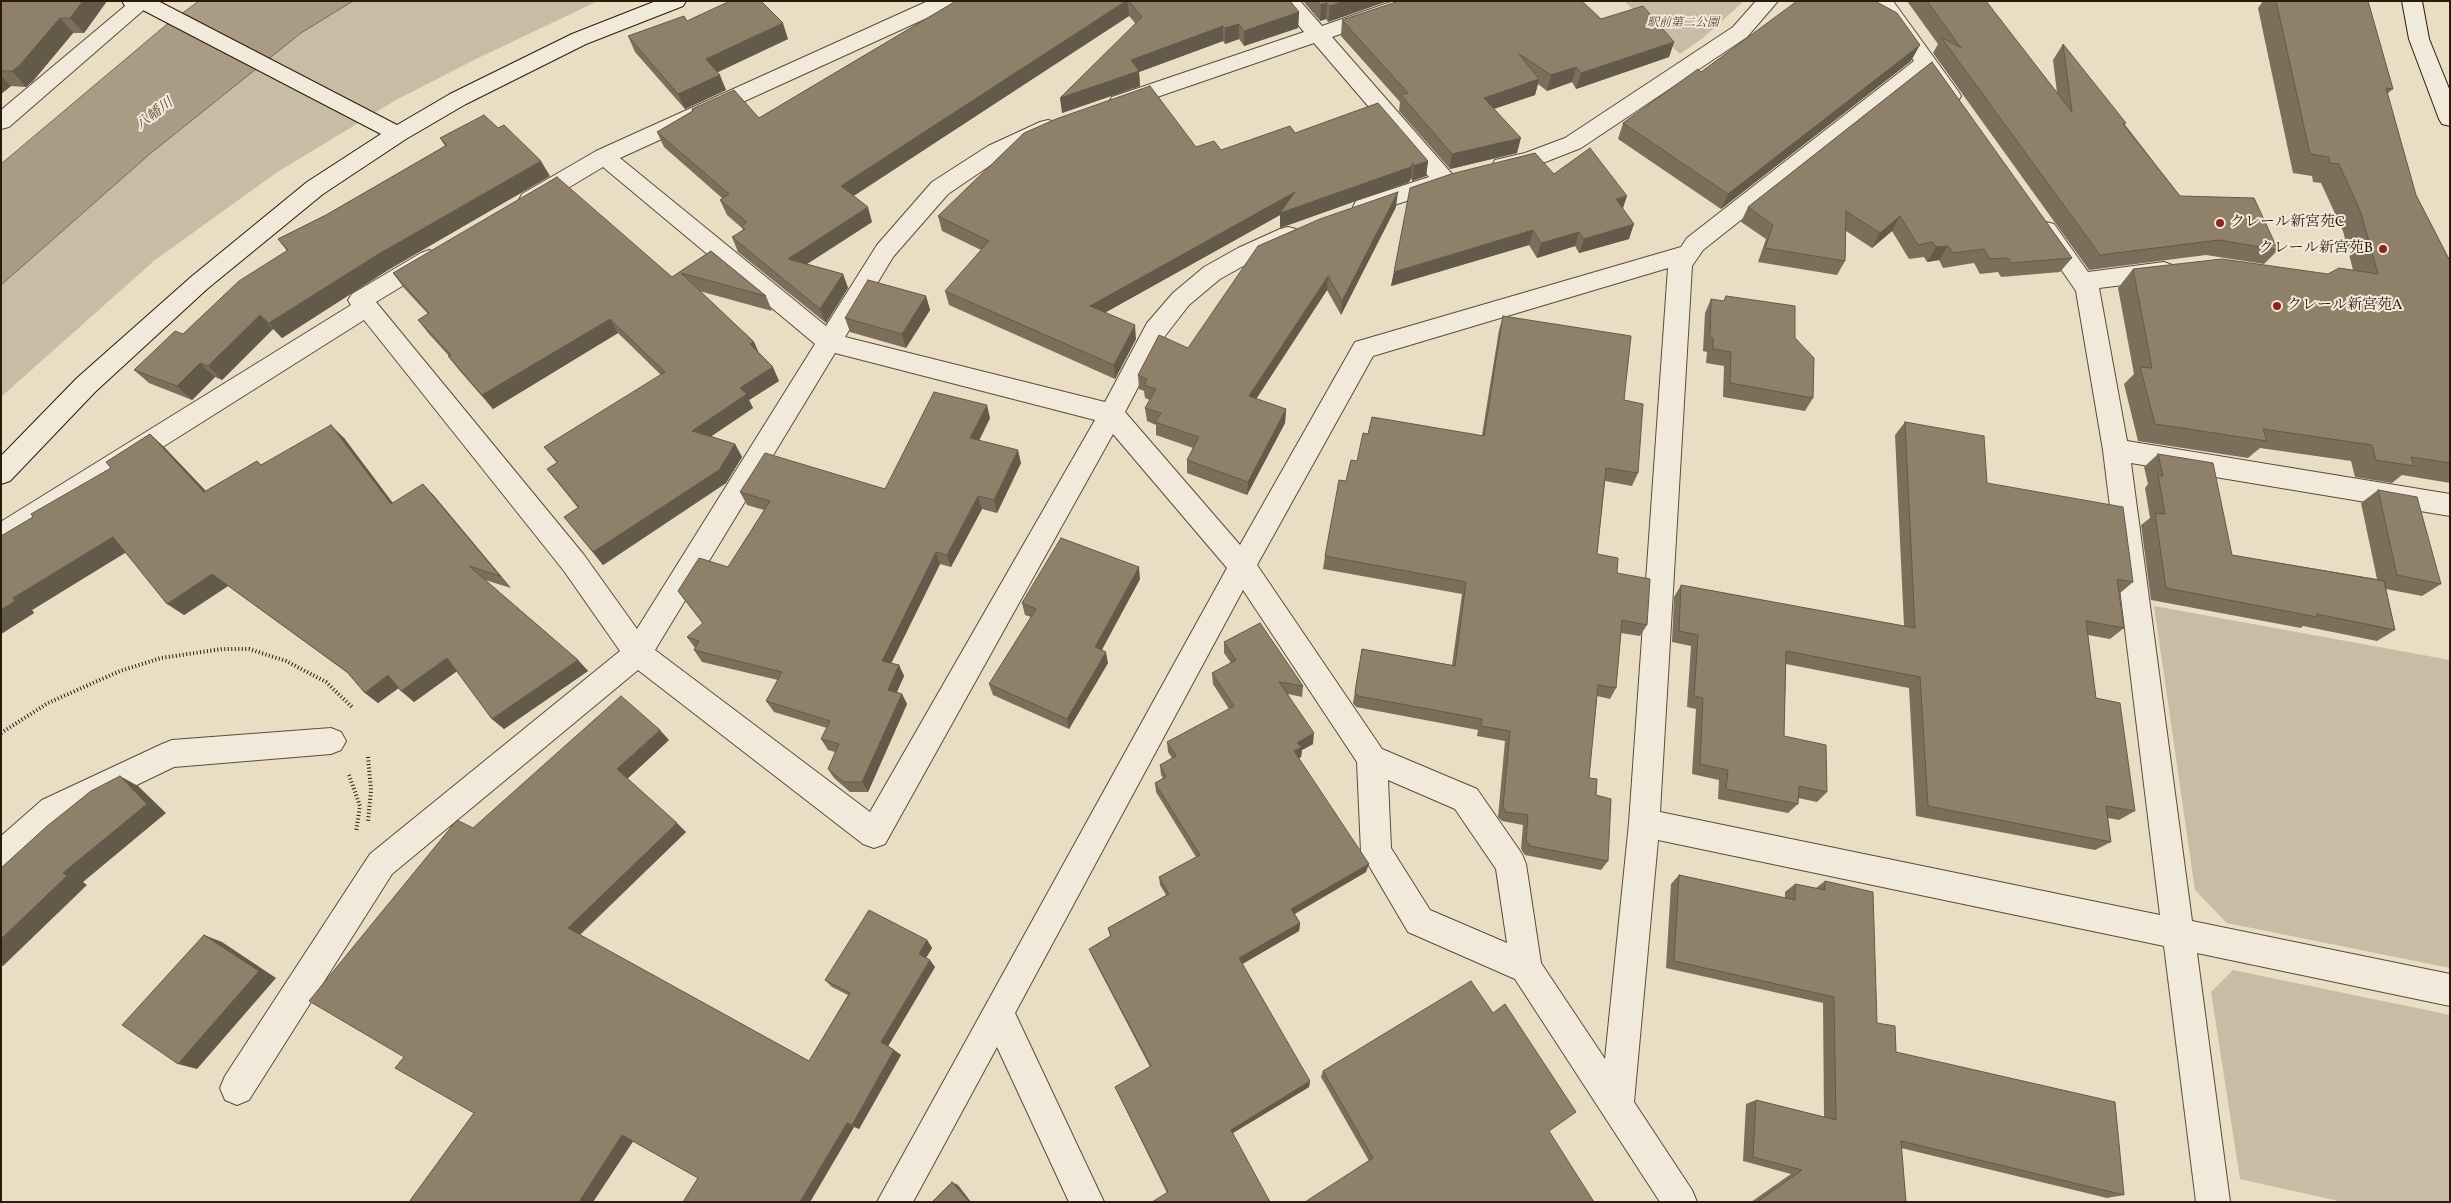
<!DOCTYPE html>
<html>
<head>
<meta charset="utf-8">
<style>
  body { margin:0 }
  #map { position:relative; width:2451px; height:1203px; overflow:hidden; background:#e9ddc4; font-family:Vollkorn,serif }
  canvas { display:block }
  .frame { position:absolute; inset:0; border:2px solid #2d1b09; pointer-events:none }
</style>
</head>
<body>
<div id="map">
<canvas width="2451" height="1203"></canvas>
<div class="frame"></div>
</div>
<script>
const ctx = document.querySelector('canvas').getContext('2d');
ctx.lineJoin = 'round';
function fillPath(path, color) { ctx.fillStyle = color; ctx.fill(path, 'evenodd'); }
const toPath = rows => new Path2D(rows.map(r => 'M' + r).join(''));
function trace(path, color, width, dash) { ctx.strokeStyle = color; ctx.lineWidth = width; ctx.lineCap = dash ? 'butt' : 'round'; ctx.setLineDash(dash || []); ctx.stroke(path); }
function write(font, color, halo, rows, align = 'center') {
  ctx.font = font + ' Vollkorn,"Noto Serif JP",serif'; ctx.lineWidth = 4; ctx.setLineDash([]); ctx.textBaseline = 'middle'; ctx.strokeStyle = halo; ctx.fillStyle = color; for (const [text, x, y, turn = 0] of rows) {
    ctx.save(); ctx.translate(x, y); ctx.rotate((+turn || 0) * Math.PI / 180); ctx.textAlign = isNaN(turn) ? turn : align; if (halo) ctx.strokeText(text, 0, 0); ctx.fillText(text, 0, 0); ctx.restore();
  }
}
const green = toPath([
  [353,1,598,1,476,59,396,100,276,173,155,260,1,397,1,285,151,153,301,33],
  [1624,1,1744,1,1703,38,1680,54],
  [2154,606,2450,660,2450,968,2227,923,2195,890],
  [2233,970,2450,1015,2450,1202,2343,1202,2240,1179,2211,992]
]);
const water = toPath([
  [199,1,353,1,301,33,151,153,1,285,1,164,166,25,199,1]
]);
const path = toPath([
  [1,733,48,703,120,671,161,658,222,649,249,649,286,661,326,682,352,707],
  [368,757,371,790,368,821],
  [349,775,360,806,356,832]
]);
const street = toPath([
  [131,1,154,1,9,127,1,129,1,110,131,1],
  [928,1,956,1,953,6,620,158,826,326,877,245,932,182,988,146,1040,122,1048,120,1056,122,1059,127,1056,132,1004,156,948,194,893,257,845,337,1105,402,1147,323,1173,293,1204,267,1238,248,1280,229,1288,227,1296,229,1300,235,1296,241,1254,260,1220,279,1189,305,1165,336,1125,412,1240,545,1355,342,1681,247,1687,238,1914,61,1872,1,1893,1,1958,91,1961,96,1958,101,1950,103,1942,101,1924,75,1703,250,1692,266,1660,812,2160,915,2103,450,2076,291,2034,230,2038,224,2046,222,2054,224,2088,272,2164,262,2172,265,2176,271,2172,277,2164,280,2099,288,2127,441,2450,494,2450,516,2131,463,2192,921,2450,974,2450,1006,2197,953,2230,1202,2196,1202,2164,946,1658,840,1634,1102,1692,1190,1697,1202,1660,1202,1515,979,1408,932,1361,852,1357,762,1243,590,1015,1013,1104,1202,1069,1202,997,1047,913,1202,877,1202,1227,568,1113,434,885,844,874,848,863,844,638,670,392,874,249,1100,237,1105,225,1100,220,1088,225,1076,370,854,620,651,564,571,364,320,20,537,11,540,2,537,2,521,351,305,348,300,352,294,421,253,429,250,437,253,441,259,437,265,376,302,584,555,637,629,815,344,603,167,538,206,530,208,522,206,519,200,522,194,596,151,928,1],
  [1668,268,1629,823,1605,1059,1541,963,1526,864,1522,854,1477,789,1382,749,1257,565,1373,356,1668,268],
  [835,353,1095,420,870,812,655,650,835,353],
  [1388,780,1455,809,1496,869,1507,943,1430,910,1391,848,1388,780],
  [1279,1,1300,1,1322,26,1394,1,1425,1,1422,6,1332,37,1452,174,1455,180,1452,186,1364,215,1356,213,1353,207,1356,201,1429,177,1314,43,1128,107,1120,109,1112,107,1109,102,1112,97,1304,32,1279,1],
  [1756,1,1778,1,1747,37,1581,148,1530,168,1503,174,1495,172,1492,166,1495,160,1525,153,1565,138,1733,27,1756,1],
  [331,728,341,732,346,741,341,750,331,754,174,767,64,820,12,866,1,871,1,836,42,800,162,744,172,740,331,728]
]);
const secondary = toPath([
  [122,1,158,1,397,125,450,94,572,34,656,1,686,1,683,6,586,44,466,104,406,139,323,194,207,289,95,392,10,481,1,484,1,456,77,378,191,277,307,182,381,134,139,8,125,6,122,1],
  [2402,1,2422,1,2429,39,2450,91,2450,126,2442,124,2439,119,2409,39,2402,1]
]);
const wall = toPath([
  [1,1,107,1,84,33,73,33,33,81,26,87,11,86,1,94],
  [956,1,1290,1,1299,12,1298,28,1244,46,1239,39,1225,44,1223,41,1139,72,1140,86,1062,113,1136,24,1129,16,853,196,872,222,807,264,843,274,848,288,826,323,738,252,732,237,743,230,742,228,727,215,720,200,722,198,664,147,657,132,692,111,692,109,759,118],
  [1303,1,1388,1,1328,22,1326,19,1320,21],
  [1907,1,1986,1,2057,93,2053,60,2063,44,2180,196,2278,250,2264,264,2206,255,2089,270,1933,53,1938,44],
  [2262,1,2368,1,2393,89,2387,94,2416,195,2450,261,2450,483,2402,475,2392,483,2355,477,2351,461,2260,448,2248,458,2138,441,2124,384,2134,374,2118,288,2133,269,2328,274,2353,270,2343,231,2321,183,2313,182,2312,176,2293,173,2258,8,2263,1],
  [1601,19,1674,42,1669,57,1576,89,1572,82,1547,91,1538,84,1535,95,1494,109,1517,153,1450,169,1399,111,1400,102,1341,36,1342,20],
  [687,21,788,39,717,72,726,90,685,109,635,52,628,36],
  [1911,61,1721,209,1618,139,1623,123,1701,72],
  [1932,62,2072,258,2060,272,2001,277,1998,272,1980,274,1974,263,1943,268,1939,260,1927,262,1924,257,1909,259,1892,231,1872,248,1846,231,1845,261,1837,275,1758,262,1766,239,1741,222,1748,207],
  [498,128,550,176,388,270,282,338,273,329,222,380,215,377,192,400,149,383,134,370,183,334,287,251,278,239,326,215,445,146,440,138],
  [1295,133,1428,161,1426,176,1412,181,1411,178,1409,182,1280,228,1280,215,1106,312,1136,339,1115,379,949,305,945,291,981,250,942,231,938,216,1196,147,1221,150],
  [1554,174,1623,209,1629,239,1579,253,1575,246,1537,258,1529,245,1391,286,1394,272],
  [1396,207,1341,315,1327,290,1256,399,1286,409,1285,423,1247,495,1187,473,1187,460,1193,448,1156,435,1156,425,1147,421,1145,408,1150,400,1145,398,1144,391,1139,389,1138,375,1188,348],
  [711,251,766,296,772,311,699,291,754,342,759,353,779,381,749,400,753,408,711,436,735,444,742,457,726,483,603,565,564,517,578,508,547,469,557,463,544,447,661,375,618,333,493,409,459,370,448,356,449,356,429,334,418,320,428,314,404,288,393,273,672,277],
  [926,296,930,310,906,348,850,332,845,318],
  [1711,299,1795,338,1813,398,1805,411,1723,397,1724,366,1706,363,1707,352,1703,351,1705,313],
  [1503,316,1624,400,1638,473,1632,486,1605,481,1597,554,1617,573,1647,625,1640,636,1621,633,1616,688,1610,699,1597,696,1589,778,1596,795,1608,861,1601,870,1525,855,1521,849,1523,825,1502,821,1498,817,1505,741,1477,736,1478,730,1356,707,1353,703,1362,649,1452,665,1462,594,1323,569,1325,556,1346,481,1357,461,1368,434,1482,435,1499,330],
  [990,418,979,441,1021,463,997,513,982,509,951,567,940,564,891,663,899,665,904,676,897,692,902,694,907,704,868,792,850,792,834,778,828,769,835,752,828,750,821,739,827,728,774,712,766,701,778,680,702,662,694,650,695,648,687,637,703,624,678,591,728,567,764,510,747,505,740,492,885,489],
  [1905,422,1987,483,2133,582,2119,594,2124,628,2110,639,2088,635,2096,698,2135,811,2119,820,2108,818,2111,842,2095,850,1916,816,1909,688,1786,664,1784,736,1827,792,1817,802,1798,798,1798,804,1788,813,1718,799,1719,780,1692,774,1696,709,1687,707,1691,646,1672,642,1674,597,1681,585,1904,626,1895,435],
  [150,434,165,448,206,491,257,461,261,465,344,438,393,503,423,484,435,497,511,588,485,580,578,660,588,671,504,729,492,719,457,671,414,702,399,688,378,703,365,693,349,674,228,586,184,615,125,552,32,610,34,613,1,634,33,517,111,468],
  [2158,454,2232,555,2377,579,2361,503,2378,490,2441,584,2422,596,2386,589,2395,630,2377,641,2303,626,2301,628,2151,600,2141,525,2150,518,2145,488,2148,484,2144,467],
  [1140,579,1102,650,1108,663,1069,729,993,695,989,684,1031,617,1025,615,1022,603],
  [1224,642,1303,686,1302,697,1288,694,1313,744,1302,750,1301,757,1299,758,1366,872,1295,914,1300,923,1299,931,1242,964,1310,1081,1309,1087,1233,1133,1167,1193,1115,1087,1150,1067,1092,956,1089,949,1110,936,1108,928,1166,895,1160,885,1159,877,1196,857,1156,792,1155,783,1163,778,1161,775,1160,765,1172,758,1168,752,1167,742,1229,709,1213,684,1212,673,1231,663,1224,653],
  [669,740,627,779,686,832,580,935,809,1061,848,995,832,987,825,980,927,940,932,948,926,958,935,967,888,1046,901,1055,859,1129,854,1127,810,1202,683,1202,698,1178,633,1141,593,1202,409,1202,474,1113,404,1057,473,828],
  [1679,875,1785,898,1785,892,1795,884,1816,888,1825,881,1877,1023,1896,1052,2124,1195,2107,1198,1901,1148,1906,1202,1751,1202,1791,1174,1743,1161,1746,1104,1756,1100,1824,1117,1823,1003,1666,968,1671,884],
  [1323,1071,1549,1131,1369,1161,1321,1077]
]);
const shadedWall = toPath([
  [83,1,107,1,84,33,70,18],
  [1126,1,1128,1,1129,16,846,201,841,186],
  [1344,1,1388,1,1328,22,1330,6],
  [1327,3,1326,19,1320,21,1321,5],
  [1299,12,1298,28,1244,46,1244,31],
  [60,18,73,33,33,81,26,87,12,71],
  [783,23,788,39,712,75,706,59],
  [1239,24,1239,39,1225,44,1225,28],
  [1223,26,1223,41,1139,72,1140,86,1062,113,1060,98,1131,60],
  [1674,42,1669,57,1576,89,1581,73],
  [1920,45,1911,61,1721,209,1728,194],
  [1576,67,1572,82,1547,91,1551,75],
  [720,75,726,90,685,109,678,94],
  [1,76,11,86,1,94],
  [1539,79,1535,95,1481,113,1484,98],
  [1521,138,1517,153,1450,169,1452,154],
  [541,161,550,176,388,270,282,338,269,323,377,255],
  [1428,161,1426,176,1412,181,1414,166],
  [1413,163,1411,178,1409,182,1280,228,1280,215,1092,320,1090,306,1295,192],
  [1398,192,1396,207,1341,315,1342,301],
  [1627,196,1622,211,1616,199],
  [868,207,872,222,793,273,788,259],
  [1900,216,1892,231,1872,248,1880,233],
  [1634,224,1629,239,1579,253,1584,239],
  [1533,230,1529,245,1391,286,1394,272],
  [1579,232,1575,246,1537,258,1541,243],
  [1948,246,1939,260,1927,262,1936,247],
  [843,274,848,288,826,323,820,309],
  [1328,276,1327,290,1249,410,1249,396],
  [926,296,930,310,906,348,902,334],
  [260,315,273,329,222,380,208,366],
  [610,319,618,333,493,409,482,395],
  [1135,325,1136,339,1115,379,1114,365],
  [754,342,760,356,750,344],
  [200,363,215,377,192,400,177,386],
  [773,367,779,381,749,400,753,408,700,444,692,431,740,388],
  [987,405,990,418,973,452,970,438],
  [1286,409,1285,423,1247,495,1248,482],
  [331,425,344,438,403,517,391,504],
  [150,434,165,448,219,505,204,492],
  [735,444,742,457,726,483,603,565,593,552],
  [1018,450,1021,463,997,513,994,500],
  [423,484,435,497,511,588,500,576],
  [978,496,982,509,951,567,947,555],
  [113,537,130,550,32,610,34,613,1,634,1,610,13,598],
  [936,552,940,564,887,672,882,661],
  [1139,567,1140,579,1097,658,1095,647],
  [212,574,228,586,184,615,167,604],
  [1106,652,1108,663,1069,729,1067,719],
  [447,658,460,669,414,702,401,691],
  [578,660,588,671,504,729,492,719],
  [899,665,904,676,893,700,888,690],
  [388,675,401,686,378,703,365,693],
  [902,694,907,704,868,792,862,782],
  [660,730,669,740,627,779,617,769],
  [1314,733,1313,744,1302,750,1301,757,1293,761,1294,751,1297,743],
  [120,776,138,786,166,813,83,882,87,885,3,966,1,965,1,939,63,873],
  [677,823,686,832,579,935,568,928],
  [1369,864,1366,872,1290,916,1291,909],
  [1300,923,1299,931,1239,966,1239,958],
  [204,935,222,942,276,978,197,1069,178,1064],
  [927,940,932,948,924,961,919,954],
  [930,960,935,967,887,1048,881,1042],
  [894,1050,901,1055,859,1129,852,1125],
  [1310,1081,1309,1087,1231,1134,1231,1130],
  [847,1123,854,1127,810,1202,800,1202],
  [622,1135,634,1140,593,1202,579,1202],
  [952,1182,958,1185,971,1202,969,1202]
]);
const building = toPath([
  [1,1,83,1,70,18,60,18,19,66,12,71,1,71,1,1],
  [730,1,761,1,783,23,706,59,720,75,678,94,628,36,684,16,687,21,730,1],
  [956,1,1126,1,841,186,868,207,788,259,843,274,820,309,732,237,745,229,741,226,747,222,720,200,729,194,657,132,693,111,692,109,734,90,759,118,956,1],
  [1129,1,1290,1,1299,12,1244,31,1239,24,1225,28,1223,26,1131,60,1139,71,1060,98,1142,17,1129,1],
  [1317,1,1344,1,1330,6,1327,3,1321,5,1317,1],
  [1399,1,1582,1,1601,19,1643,6,1674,42,1581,73,1576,67,1551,75,1519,54,1539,79,1484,98,1521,138,1452,154,1401,95,1408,93,1342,20,1399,1],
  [1797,1,1875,1,1897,13,1920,45,1728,194,1623,123,1698,69,1701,72,1797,1],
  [1927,1,1986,1,2072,112,2063,44,2126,123,2123,124,2180,196,2254,198,2278,250,2219,240,2100,255,1941,37,1961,48,1927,1],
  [2276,1,2368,1,2393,89,2386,88,2416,195,2450,261,2450,463,2411,457,2414,466,2376,460,2372,445,2263,429,2267,441,2155,424,2140,367,2152,368,2133,269,2222,259,2328,274,2339,268,2378,274,2361,213,2339,164,2330,163,2329,157,2310,154,2276,1],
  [1932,62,2072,258,2011,263,2008,258,1990,259,1984,249,1953,253,1948,246,1936,247,1933,242,1918,245,1900,216,1880,233,1846,211,1845,261,1765,248,1773,225,1748,207,1932,62],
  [1150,86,1196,147,1214,141,1221,150,1290,126,1295,133,1378,103,1428,161,1414,166,1413,163,1411,167,1280,213,1295,192,1090,306,1135,325,1114,365,945,291,989,241,938,216,1024,133,1056,119,1150,86],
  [484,115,498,128,504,125,541,161,377,255,269,323,260,315,208,366,200,363,177,386,134,370,175,331,183,334,239,281,288,250,278,239,326,215,447,145,440,138,484,115],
  [1590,148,1627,196,1616,199,1634,224,1584,239,1579,232,1541,243,1533,230,1394,272,1410,188,1451,174,1535,153,1554,174,1590,148],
  [557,177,672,277,711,251,766,296,681,273,754,342,750,344,773,367,740,388,747,394,692,431,735,444,719,470,593,552,564,517,579,507,547,469,558,462,544,447,665,372,610,319,482,395,448,356,451,355,418,320,429,313,393,273,557,177],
  [1398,192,1342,301,1328,276,1249,396,1286,409,1248,482,1187,460,1199,437,1155,422,1161,413,1145,408,1156,389,1144,385,1147,379,1138,375,1159,335,1188,348,1258,246,1320,219,1398,192],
  [868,280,926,296,902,334,845,318,868,280],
  [1726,296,1795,306,1795,338,1814,358,1813,398,1730,383,1731,352,1713,349,1713,338,1710,337,1711,299,1724,301,1726,296],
  [1503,316,1631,336,1624,400,1643,404,1638,473,1606,468,1597,554,1618,558,1617,573,1650,579,1647,625,1622,620,1616,688,1598,685,1589,778,1597,779,1596,795,1611,799,1608,861,1530,846,1526,840,1528,815,1506,812,1503,807,1510,731,1481,726,1482,719,1358,696,1355,692,1362,649,1455,666,1466,582,1325,556,1339,480,1346,481,1351,460,1357,461,1363,433,1368,434,1372,417,1484,436,1503,316],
  [934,392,987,405,970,438,1018,450,994,500,978,496,947,555,936,552,882,661,899,665,888,690,902,694,862,782,844,782,828,769,839,744,821,739,830,721,766,701,782,672,694,650,699,641,687,637,703,623,678,591,699,558,728,567,770,501,740,492,765,453,885,489,934,392],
  [1905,422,1984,436,1987,483,2123,507,2133,582,2117,579,2124,628,2086,621,2096,698,2120,703,2135,811,2106,806,2111,842,1928,806,1920,677,1786,651,1784,736,1826,745,1827,792,1799,786,1798,804,1726,789,1728,770,1700,764,1703,698,1694,696,1698,635,1679,631,1681,585,1915,628,1905,422],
  [331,425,391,504,423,484,500,576,469,566,578,660,492,719,447,658,401,691,388,675,365,693,347,672,212,574,167,604,113,537,13,598,15,601,1,610,1,536,33,517,31,514,111,468,106,462,150,434,204,492,257,461,261,465,331,425],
  [2158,454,2213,463,2232,555,2384,581,2395,630,2317,614,2317,617,2166,588,2155,513,2165,514,2158,475,2163,476,2158,454],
  [2378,490,2417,497,2441,584,2397,575,2378,490],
  [1061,538,1139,567,1095,647,1106,652,1067,719,989,684,1036,609,1022,603,1061,538],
  [1260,623,1303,686,1279,682,1314,733,1297,743,1302,747,1294,751,1369,864,1291,909,1300,923,1239,958,1310,1081,1231,1130,1270,1202,1152,1202,1168,1192,1115,1087,1151,1066,1089,949,1111,936,1108,928,1169,894,1159,877,1200,855,1155,783,1166,777,1160,765,1176,756,1167,742,1234,706,1212,673,1236,660,1224,642,1260,623],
  [621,696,660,730,617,769,677,823,568,928,809,1061,850,993,825,980,869,910,927,940,919,954,930,960,881,1042,894,1050,852,1125,847,1123,800,1202,683,1202,698,1178,622,1135,579,1202,409,1202,474,1113,395,1068,404,1057,309,1001,457,820,473,828,621,696],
  [120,776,147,804,63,873,67,876,1,939,1,868,46,827,91,791,120,776],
  [1679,875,1795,900,1795,884,1825,890,1825,881,1873,892,1877,1023,1895,1026,1896,1052,2115,1102,2124,1195,1901,1141,1906,1202,1757,1202,1802,1170,1753,1157,1756,1100,1836,1120,1834,997,1674,961,1679,875],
  [204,935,259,971,178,1064,122,1025,204,935],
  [1471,981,1493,1013,1505,1004,1576,1112,1549,1131,1594,1202,1305,1202,1373,1158,1323,1071,1471,981],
  [952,1182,969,1202,932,1202,952,1182]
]);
const markers = [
  [2220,223,5,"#8f2418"],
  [2383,249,5,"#8f2418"],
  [2277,306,5,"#8f2418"]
];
const farParknames = [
  ["駅前第二公園",1683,24]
];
const farWaternames = [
  ["八幡川",155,115,-37]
];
const poiNames = [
  ["クレール新宮苑C",2230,223],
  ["クレール新宮苑B",2373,249,"right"],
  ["クレール新宮苑A",2287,306]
];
fillPath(green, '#c9bca4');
fillPath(water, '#a99b84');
trace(water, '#776853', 1);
trace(street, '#5c4c38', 2);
trace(secondary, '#2d1b09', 2);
trace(path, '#2d1b09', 4, [1, 2.5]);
fillPath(street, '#f1e9d9');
fillPath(secondary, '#f1e9d9');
fillPath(wall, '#7b6e5b');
fillPath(shadedWall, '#645a4a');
fillPath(building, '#8f806a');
trace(building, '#645a4a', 1);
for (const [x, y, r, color] of markers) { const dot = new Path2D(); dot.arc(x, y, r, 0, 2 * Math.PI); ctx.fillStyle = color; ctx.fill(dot); trace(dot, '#f1e9d9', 2); }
write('italic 12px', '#5c4b38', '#f1e9d9', farParknames);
write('italic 14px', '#5f4e3a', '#f1e9d9', farWaternames);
write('15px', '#2d1b09', '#f1e9d9', poiNames, 'left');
</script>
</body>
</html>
